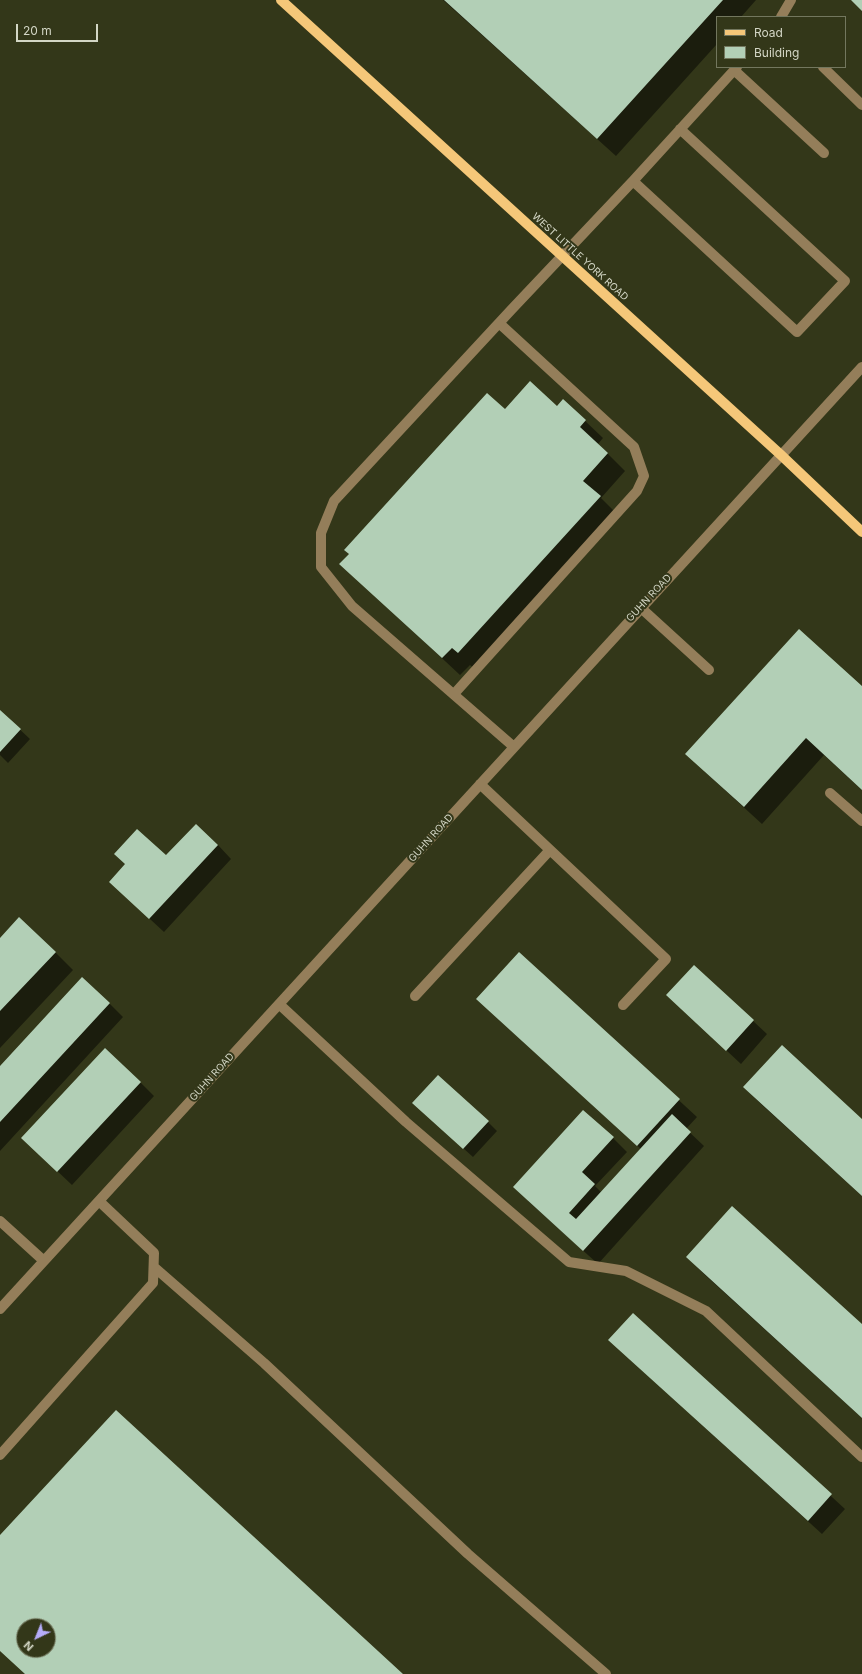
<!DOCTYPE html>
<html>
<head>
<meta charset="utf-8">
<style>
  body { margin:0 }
  #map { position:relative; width:862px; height:1674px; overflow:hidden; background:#333719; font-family:Inter,sans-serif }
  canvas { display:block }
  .legend { position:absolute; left:716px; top:16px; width:130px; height:52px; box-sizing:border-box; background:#333719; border:1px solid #73775e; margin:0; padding:5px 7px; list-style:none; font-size:12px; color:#d3d6c5 }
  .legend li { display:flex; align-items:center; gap:8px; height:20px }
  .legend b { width:20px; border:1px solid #73775e }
  .north { position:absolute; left:16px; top:1618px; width:40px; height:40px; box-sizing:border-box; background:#333719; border:1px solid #73775e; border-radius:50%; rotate:223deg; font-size:11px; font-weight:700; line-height:16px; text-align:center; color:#d3d6c5 }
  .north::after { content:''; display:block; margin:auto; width:14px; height:18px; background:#b5acf9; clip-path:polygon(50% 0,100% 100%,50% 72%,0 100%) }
  .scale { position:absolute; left:16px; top:24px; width:82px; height:18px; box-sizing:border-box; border:2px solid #d3d6c5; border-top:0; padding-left:5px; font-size:12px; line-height:14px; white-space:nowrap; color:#d3d6c5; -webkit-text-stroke:3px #333719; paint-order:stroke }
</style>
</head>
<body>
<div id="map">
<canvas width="862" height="1674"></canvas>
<ul class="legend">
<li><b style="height:5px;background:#f5c779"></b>Road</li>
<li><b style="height:11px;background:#b2cfb6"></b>Building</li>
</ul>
<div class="north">N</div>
<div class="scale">20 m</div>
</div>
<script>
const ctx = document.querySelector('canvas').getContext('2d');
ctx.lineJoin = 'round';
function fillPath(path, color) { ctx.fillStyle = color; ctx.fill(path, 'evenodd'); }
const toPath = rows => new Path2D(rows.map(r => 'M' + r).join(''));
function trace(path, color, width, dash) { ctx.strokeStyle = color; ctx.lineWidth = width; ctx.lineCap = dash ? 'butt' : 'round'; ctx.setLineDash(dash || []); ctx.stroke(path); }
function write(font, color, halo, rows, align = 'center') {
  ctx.font = font + ' Inter,sans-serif'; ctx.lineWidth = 4; ctx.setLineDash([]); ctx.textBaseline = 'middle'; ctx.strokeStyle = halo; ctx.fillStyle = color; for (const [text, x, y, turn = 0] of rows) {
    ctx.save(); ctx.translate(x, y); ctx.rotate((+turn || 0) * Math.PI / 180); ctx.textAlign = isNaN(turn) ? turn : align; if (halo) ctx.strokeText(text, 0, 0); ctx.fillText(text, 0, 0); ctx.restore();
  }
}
const shadow = toPath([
  [443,0,756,0,741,17,717,17,717,44,616,156],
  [563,400,603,438,598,444,625,471,601,498,618,515,476,670,470,665,460,675,341,564,505,411,557,407],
  [862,688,862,790,824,755,762,824,704,771],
  [0,711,30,739,8,763,0,755],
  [218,845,231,859,164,932,124,895,166,857],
  [0,939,55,952,73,970,0,1048],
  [519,953,697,1117,686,1129,704,1146,598,1264,528,1201,613,1138,627,1152,595,1186,602,1193,641,1149,495,1016],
  [694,966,767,1034,741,1064,667,995],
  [109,1003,123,1017,0,1151,0,1067],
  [140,1082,154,1096,72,1185,36,1151],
  [744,1087,862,1120,862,1196,762,1105],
  [423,1112,488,1122,497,1131,473,1157],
  [687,1257,862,1326,862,1418,705,1275],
  [633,1314,845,1509,822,1534,623,1353]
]);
const building = toPath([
  [444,0,723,0,597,139],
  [851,0,862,0,862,11],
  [530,381,557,406,563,399,586,420,580,427,608,453,583,481,601,496,458,653,452,648,442,658,339,564,349,554,344,550,487,393,505,409],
  [799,629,862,686,862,790,806,738,744,807,685,754],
  [0,710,21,729,0,752],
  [196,824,218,845,149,919,109,882,125,864,114,854,137,829,166,855],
  [19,917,56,952,0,1011,0,938],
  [519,952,680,1099,637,1146,476,999],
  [694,965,754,1020,726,1051,666,995],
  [82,977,110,1003,0,1122,0,1066],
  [782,1045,862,1119,862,1196,743,1087],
  [105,1048,141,1082,57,1172,21,1138],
  [438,1075,489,1121,463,1149,412,1103],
  [583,1110,614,1137,582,1172,595,1184,569,1213,576,1219,672,1114,691,1132,583,1251,513,1187],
  [732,1206,862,1324,862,1418,686,1257],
  [633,1313,832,1494,808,1521,608,1340],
  [116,1410,403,1674,25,1674,0,1651,0,1535],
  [24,1626,48,1626,48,1650,24,1650]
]);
const minor = toPath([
  [781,17,791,0],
  [823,67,862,105],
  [734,70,824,153],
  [633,181,797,332,845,281,680,129],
  [641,608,709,670],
  [454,694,637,491,644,476,634,447,499,323],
  [514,747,352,606,321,567,321,533,334,501,512,309,633,181,737,67],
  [480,784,666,959,623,1005],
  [830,793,862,821],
  [415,996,550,850],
  [279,1004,406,1122,569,1262,626,1271,706,1311,862,1457],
  [0,1221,44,1261],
  [154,1267,264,1363,468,1554,606,1674],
  [0,1309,862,367],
  [0,1455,153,1283,154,1253,99,1201]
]);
const major = toPath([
  [281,0,781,455,862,532]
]);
const streetNames = [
  ["WEST LITTLE YORK ROAD",580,257,42],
  ["GUHN ROAD",649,598,-47],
  ["GUHN ROAD",431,838,-48],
  ["GUHN ROAD",212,1077,-48]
];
fillPath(shadow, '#0007');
fillPath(building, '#b2cfb6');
trace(minor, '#947e5a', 10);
trace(major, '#f5c779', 10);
write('10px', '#d3d6c5', '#333719', streetNames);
</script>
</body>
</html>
